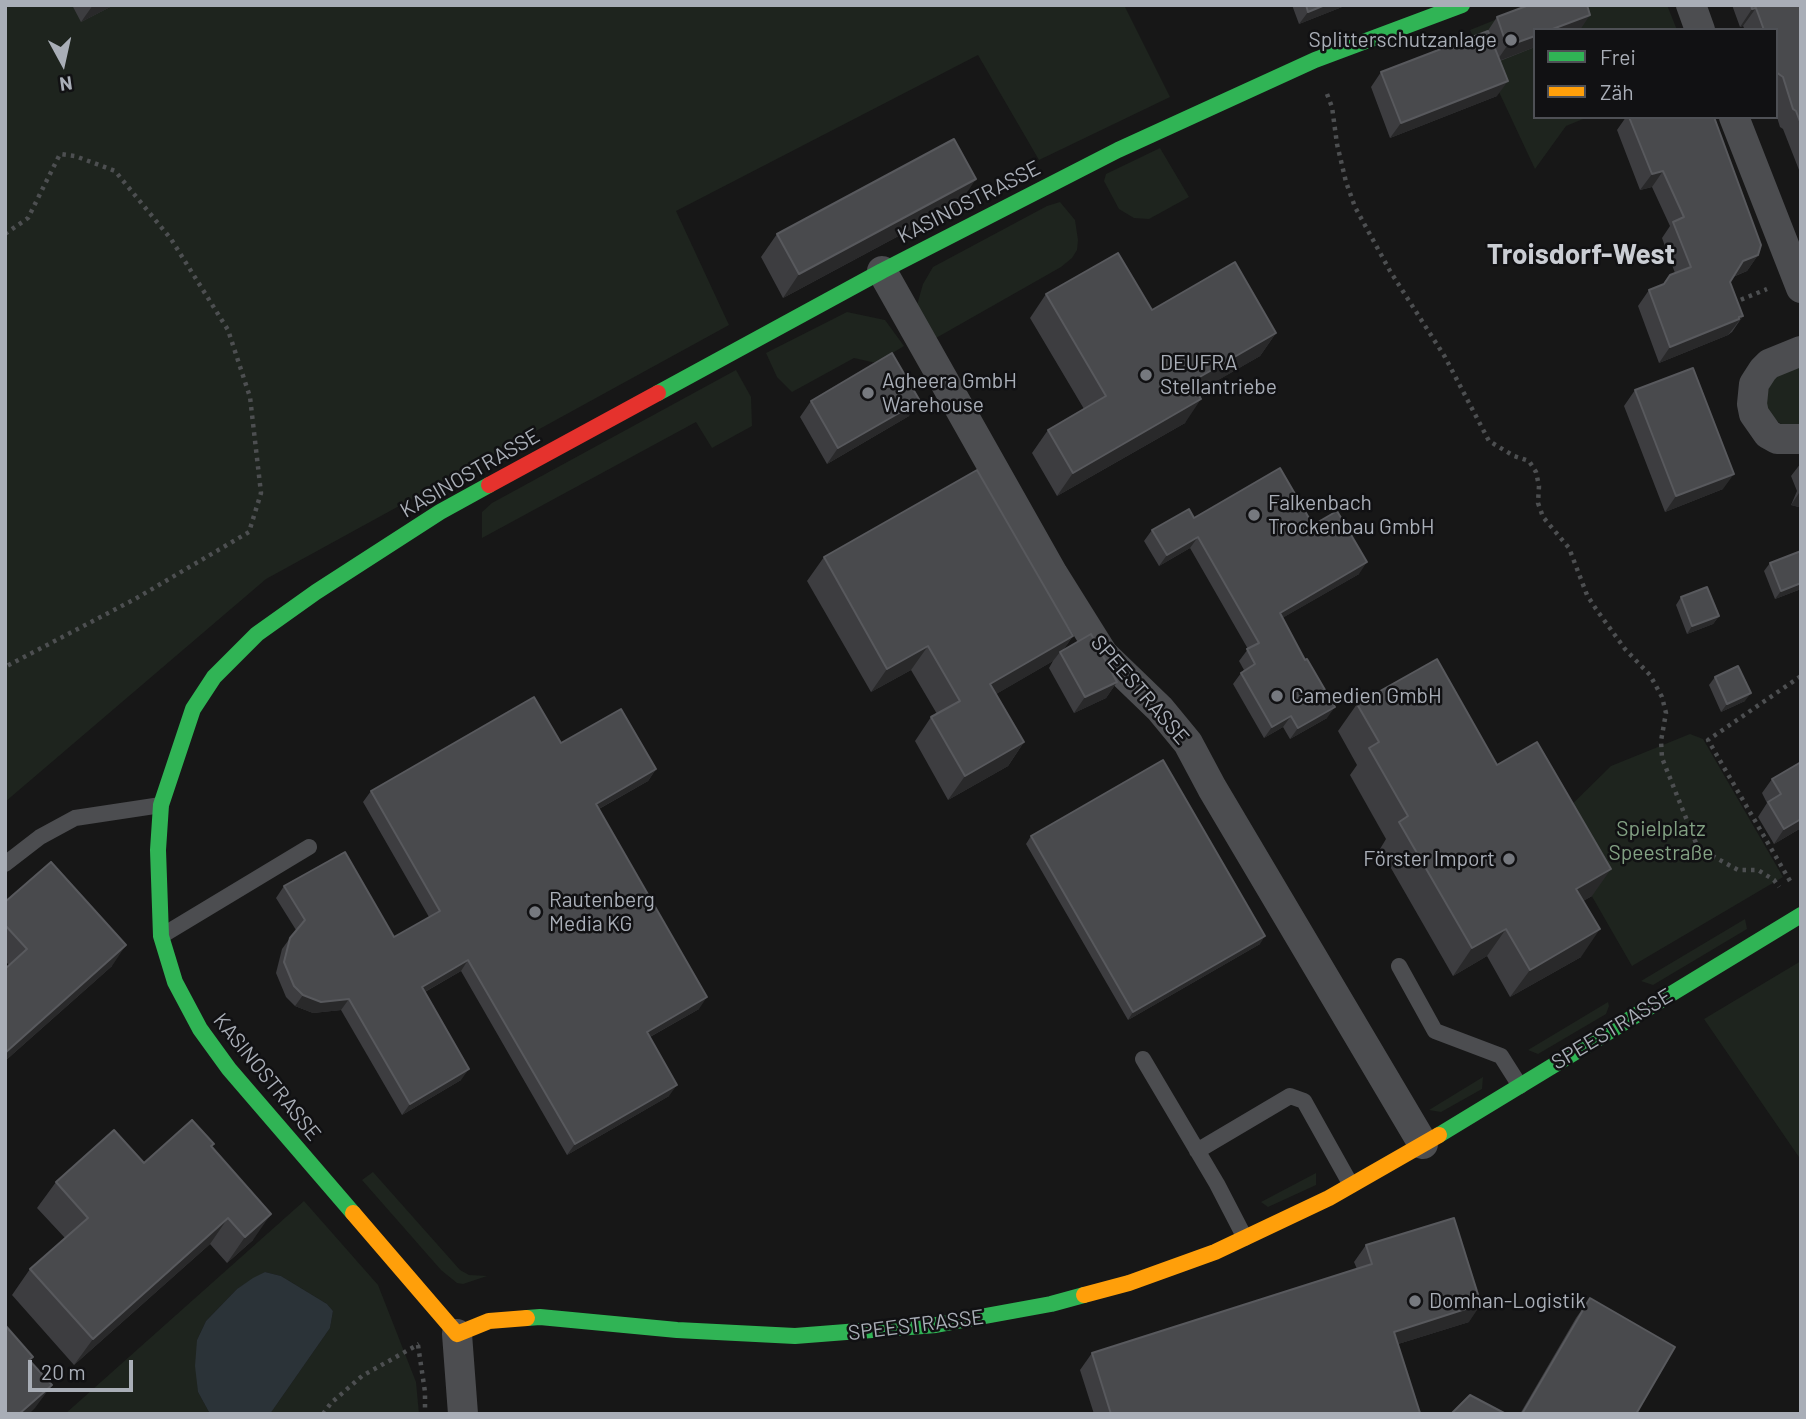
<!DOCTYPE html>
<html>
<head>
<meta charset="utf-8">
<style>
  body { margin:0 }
  #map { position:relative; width:1806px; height:1419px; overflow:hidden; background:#171717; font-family:Barlow,sans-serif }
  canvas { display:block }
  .frame { position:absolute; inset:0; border:7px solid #a9aeb7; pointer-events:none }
  .legend { position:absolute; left:1533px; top:28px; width:245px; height:91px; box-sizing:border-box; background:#111113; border:2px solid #4e5055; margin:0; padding:9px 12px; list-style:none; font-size:21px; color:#a9aeb7 }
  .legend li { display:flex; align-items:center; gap:14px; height:35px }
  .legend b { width:35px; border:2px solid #4e5055 }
  .north { position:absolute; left:28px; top:28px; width:70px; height:70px; -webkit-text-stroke:5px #111113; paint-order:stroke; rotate:172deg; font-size:19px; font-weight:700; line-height:28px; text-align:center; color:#a9aeb7 }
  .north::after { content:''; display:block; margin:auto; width:24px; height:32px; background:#a9aeb7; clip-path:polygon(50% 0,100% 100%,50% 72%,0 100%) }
  .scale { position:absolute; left:28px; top:1360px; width:105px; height:32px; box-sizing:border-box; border:4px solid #a9aeb7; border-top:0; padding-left:9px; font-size:21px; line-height:24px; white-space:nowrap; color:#a9aeb7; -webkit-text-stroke:5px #111113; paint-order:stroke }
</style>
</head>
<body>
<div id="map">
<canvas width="1806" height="1419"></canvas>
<div class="frame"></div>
<ul class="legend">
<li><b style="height:9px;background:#30b455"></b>Frei</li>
<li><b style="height:9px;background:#ff9f0a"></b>Zäh</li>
</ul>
<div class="north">N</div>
<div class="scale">20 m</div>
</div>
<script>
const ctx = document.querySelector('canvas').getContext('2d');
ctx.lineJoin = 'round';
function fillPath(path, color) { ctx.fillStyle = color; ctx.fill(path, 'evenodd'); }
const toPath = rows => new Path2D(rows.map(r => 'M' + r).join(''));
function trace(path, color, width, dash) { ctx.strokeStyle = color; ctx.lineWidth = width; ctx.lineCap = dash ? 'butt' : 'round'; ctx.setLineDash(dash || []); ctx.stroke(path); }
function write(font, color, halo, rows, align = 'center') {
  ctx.font = font + ' Barlow,sans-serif'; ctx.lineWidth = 5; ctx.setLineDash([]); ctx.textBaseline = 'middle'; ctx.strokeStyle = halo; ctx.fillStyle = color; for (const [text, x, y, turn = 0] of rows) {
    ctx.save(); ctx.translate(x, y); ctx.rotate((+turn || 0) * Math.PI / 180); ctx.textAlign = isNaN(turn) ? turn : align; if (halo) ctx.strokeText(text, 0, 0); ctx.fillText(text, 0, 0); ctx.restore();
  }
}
const green = toPath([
  [5,5,1124,5,1170,97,1039,160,978,55,676,211,729,325,266,579,5,802],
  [1532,5,1667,5,1677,30,1535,30,1535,117,1588,117,1566,126,1535,169,1470,30],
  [1160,148,1189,197,1149,219,1134,218,1119,209,1104,181,1106,174],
  [1060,202,1075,220,1078,240,1077,250,1072,258,1061,267,936,338,917,305,923,284,933,267,1047,206],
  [847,312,885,320,904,346,876,363,854,358,792,392,777,377,766,353],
  [1801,364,1801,427,1790,429,1773,419,1767,410,1766,394,1775,374],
  [736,370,751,397,752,426,712,448,696,422,482,538,482,512,492,503],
  [1690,734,1703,739,1783,877,1632,966,1551,825,1611,766],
  [1745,919,1747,929,1653,985,1641,981],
  [1801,961,1801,1160,1704,1019],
  [1608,1002,1609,1006,1606,1014,1538,1054,1528,1050],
  [1483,1077,1482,1089,1441,1112,1429,1110],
  [373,1172,460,1270,469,1275,487,1276,463,1284,457,1283,441,1270,362,1180],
  [1316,1173,1316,1185,1268,1207,1261,1202],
  [304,1201,378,1285,416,1382,419,1414,270,1414,330,1328,333,1311,327,1304,281,1276,265,1272,237,1289,206,1321,197,1340,198,1392,210,1414,65,1414]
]);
const water = toPath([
  [265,1272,281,1276,327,1304,333,1311,330,1328,270,1414,210,1414,198,1392,195,1366,197,1340,206,1321,237,1289,253,1278]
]);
const path = toPath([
  [1327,94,1332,107,1337,144,1346,182,1355,207,1390,271,1445,357,1489,441,1514,456,1529,461,1536,472,1539,486,1538,503,1543,517,1569,548,1587,595,1596,609,1625,649,1650,675,1662,697,1666,713,1661,741,1662,758,1698,848,1738,870,1758,870,1774,880,1779,887],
  [5,234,28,218,60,154,75,156,115,171,171,239,228,330,250,397,261,493,249,532,135,599,5,667],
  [1733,303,1767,289],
  [1790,881,1708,740,1801,676],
  [418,1345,425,1392,425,1414],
  [323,1414,331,1403,362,1376,419,1344]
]);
const lane = toPath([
  [5,864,40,837,75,818,161,805],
  [163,935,309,847],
  [1399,966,1435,1031,1501,1056,1520,1086],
  [1143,1059,1217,1184,1245,1238],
  [1197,1151,1290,1096,1304,1101,1351,1185]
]);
const street = toPath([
  [1691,5,1700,30],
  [1734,117,1801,288],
  [882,271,1053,574,1103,654,1160,709,1188,743,1212,788,1423,1144],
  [1801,351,1769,364,1763,370,1754,384,1752,404,1754,414,1768,434,1777,439,1801,439],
  [457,1334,463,1414]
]);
const fast = toPath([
  [658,393,882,271,1118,150,1315,60,1462,5],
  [1439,1135,1801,915],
  [353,1213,229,1069,200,1029,175,982,161,936,158,850,161,805,193,709,214,677,257,634,316,592,440,512,489,485],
  [527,1318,540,1317,677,1330,795,1336,936,1325,1051,1304,1084,1295]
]);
const slow = toPath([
  [353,1213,457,1334,489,1321,527,1318],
  [1084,1295,1129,1283,1215,1252,1329,1198,1439,1135]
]);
const jam = toPath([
  [489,485,658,393]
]);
const wall = toPath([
  [72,5,114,5,81,22],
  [1292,5,1347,5,1299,24],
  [1732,5,1801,5,1801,175,1783,129,1780,127,1776,114,1776,30,1745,30,1743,26,1740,27],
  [1497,17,1535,30,1535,47,1500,61,1497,96,1390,138,1371,87,1381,72,1487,32],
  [1626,117,1714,117,1758,255,1747,271,1733,277,1730,282,1743,316,1732,332,1728,335,1659,363,1638,306,1649,290,1663,284,1670,275,1675,273,1662,238,1670,226,1652,187,1640,190,1617,130],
  [960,203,783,298,761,257,777,234],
  [1046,294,1152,310,1276,333,1260,356,1197,392,1185,423,1057,496,1032,453,1048,430,1084,409,1030,318],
  [1635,390,1723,489,1665,512,1624,406],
  [811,401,909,416,827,464,800,417],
  [1801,463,1801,511,1799,507,1791,505,1797,491,1791,476],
  [1194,518,1313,525,1359,574,1282,618,1327,718,1290,739,1283,727,1264,738,1233,684,1241,673,1244,670,1239,661,1248,649,1190,548,1159,566,1144,541,1152,530],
  [1801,551,1801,589,1775,599,1764,571,1770,563],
  [824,557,1073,636,1063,650,1117,682,1106,698,1074,713,1049,668,1053,661,996,694,1024,742,1008,766,948,800,915,741,931,717,937,714,911,670,871,692,807,581],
  [1681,597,1719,616,1713,624,1687,634,1676,605],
  [1715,677,1745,701,1721,712,1709,685],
  [1357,704,1497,765,1592,896,1583,901,1581,957,1510,997,1487,956,1453,976,1380,849,1386,839,1350,775,1357,765,1338,731],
  [561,743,656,769,648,781,599,809,699,1009,650,1037,669,1096,567,1155,461,971,425,992,461,1080,402,1115,341,1010,313,1013,295,1006,286,997,276,973,282,949,296,930,276,898,284,886,394,937,429,917,363,802,371,791],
  [1801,762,1801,828,1774,844,1758,817,1767,803,1762,793,1772,779],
  [1031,836,1260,944,1128,1020,1026,844],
  [5,902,112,966,5,1061,5,969,9,965,5,961],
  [212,1147,253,1240,227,1263,210,1244,74,1365,12,1295,30,1269,65,1238,37,1208,56,1182],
  [1366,1245,1469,1322,1398,1344,1419,1414,1094,1414,1080,1370,1092,1353,1357,1269,1354,1262],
  [1590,1298,1636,1414,1520,1414,1576,1318]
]);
const shadedWall = toPath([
  [93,5,114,5,81,22],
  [1325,5,1347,5,1299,24,1308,12],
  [1756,8,1743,26,1740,27,1752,9],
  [1590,15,1580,30,1550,30],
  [1535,36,1535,47,1496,62,1507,46],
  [1508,81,1497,96,1390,138,1401,123],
  [1663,171,1652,187,1640,190,1652,174],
  [976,179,960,203,783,298,799,274],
  [1758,255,1747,271,1732,277,1743,261],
  [1743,316,1728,335,1659,363,1670,347],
  [1276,333,1260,356,1175,405,1191,382],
  [1201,399,1185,423,1057,496,1073,473],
  [920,401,909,416,827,464,838,448],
  [1734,474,1723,489,1665,512,1676,496],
  [1801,490,1801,505,1799,507,1791,505],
  [1198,537,1190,548,1159,566,1167,555],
  [1367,562,1359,574,1272,624,1280,613],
  [1801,583,1801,589,1775,599,1781,591],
  [1719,616,1713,624,1687,634,1692,626],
  [1073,636,1061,653,1060,652,1053,661,974,707,990,684],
  [928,646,911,670,871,692,887,669],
  [1117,682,1106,698,1074,713,1085,697],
  [1751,693,1745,701,1721,712,1727,704],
  [1335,707,1327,718,1290,739,1298,728],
  [1291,716,1283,727,1264,738,1272,727],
  [1024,742,1008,766,948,800,965,776],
  [656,769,648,781,588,815,596,804],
  [1801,819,1801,828,1774,844,1784,829],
  [1611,869,1592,896,1557,916,1576,889],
  [1506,929,1487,956,1453,976,1472,948],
  [1600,929,1581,957,1510,997,1530,970],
  [1265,936,1260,944,1128,1020,1133,1012],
  [126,945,112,966,5,1061,5,1053],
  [468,960,461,971,414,998,422,987],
  [303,995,349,999,341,1010,313,1013,295,1006],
  [707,997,699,1009,639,1043,647,1032],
  [469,1069,461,1080,402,1115,410,1104],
  [677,1085,669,1096,567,1155,575,1144],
  [271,1214,253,1240,227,1263,245,1237],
  [228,1218,210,1244,74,1365,93,1339],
  [1481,1304,1469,1322,1382,1349,1394,1332],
  [52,1385,35,1408,29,1414,19,1414]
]);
const building = toPath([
  [1306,5,1325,5,1308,12,1306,5],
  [1529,5,1587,5,1590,15,1550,30,1535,30,1535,36,1507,46,1497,17,1529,5],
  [1751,5,1801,5,1801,124,1796,111,1793,109,1783,77,1776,72,1776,30,1764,30,1756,8,1752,9,1751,5],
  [1488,31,1508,81,1401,123,1381,72,1488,31],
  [1629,117,1714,117,1761,245,1758,255,1743,261,1730,282,1743,316,1739,317,1739,319,1670,347,1649,290,1664,284,1670,275,1691,267,1673,222,1684,217,1663,171,1652,174,1629,117],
  [954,139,976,179,799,274,777,234,954,139],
  [1118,253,1152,310,1235,262,1276,333,1191,382,1201,399,1073,473,1048,430,1106,396,1046,294,1118,253],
  [892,353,920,401,838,448,811,401,892,353],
  [1693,368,1734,474,1676,496,1635,390,1693,368],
  [1280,468,1313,525,1337,511,1367,562,1280,613,1305,660,1307,659,1335,707,1298,728,1291,716,1272,727,1241,673,1255,664,1247,649,1259,643,1198,537,1167,555,1152,530,1189,509,1194,518,1280,468],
  [977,470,1073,636,990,684,1024,742,965,776,931,717,960,701,928,646,887,669,824,557,977,470],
  [1801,551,1801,583,1781,591,1770,563,1801,551],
  [1707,587,1719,616,1692,626,1681,597,1707,587],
  [1091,634,1117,682,1085,697,1060,652,1091,634],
  [1437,659,1497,765,1537,742,1611,869,1576,889,1600,929,1530,970,1506,929,1472,948,1399,822,1408,816,1369,748,1379,742,1357,704,1437,659],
  [1738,666,1751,693,1727,704,1715,677,1738,666],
  [534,697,561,743,621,709,656,769,596,804,707,997,647,1032,677,1085,575,1144,468,960,422,987,469,1069,410,1104,349,999,321,1002,303,995,294,986,284,962,290,938,305,920,284,886,345,852,394,937,440,911,371,791,534,697],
  [1163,760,1265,936,1133,1012,1031,836,1163,760],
  [1801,762,1801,819,1784,829,1768,802,1781,794,1772,779,1801,762],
  [51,862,126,945,5,1053,5,969,27,949,5,925,5,902,51,862],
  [192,1120,214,1144,211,1146,271,1214,245,1237,228,1218,93,1339,30,1269,88,1218,56,1182,114,1130,144,1163,192,1120],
  [1454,1218,1481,1304,1394,1332,1420,1413,1111,1414,1092,1353,1372,1264,1366,1245,1454,1218],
  [1590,1298,1675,1347,1636,1414,1522,1414,1590,1298],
  [5,1325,33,1357,29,1360,52,1385,19,1414,5,1414,5,1325],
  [1470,1395,1506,1414,1451,1414,1470,1395]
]);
const markers = [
  [1511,40,7,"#76797f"],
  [1146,375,7,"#76797f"],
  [868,393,7,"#76797f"],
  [1254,515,7,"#76797f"],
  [1277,696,7,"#76797f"],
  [1509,859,7,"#76797f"],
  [535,912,7,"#76797f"],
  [1415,1301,7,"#76797f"]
];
const poiNames = [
  ["Splitterschutzanlage",1497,40,"right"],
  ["DEUFRA",1160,363],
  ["Stellantriebe",1160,387],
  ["Agheera GmbH",882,381],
  ["Warehouse",882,405],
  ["Falkenbach",1268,503],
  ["Trockenbau GmbH",1268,527],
  ["Camedien GmbH",1291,696],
  ["Förster Import",1495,859,"right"],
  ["Rautenberg",549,900],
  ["Media KG",549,924],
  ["Domhan-Logistik",1429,1301]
];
const streetNames = [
  ["KASINOSTRASSE",969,202,-27],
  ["KASINOSTRASSE",470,473,-30],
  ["SPEESTRASSE",1140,690,49],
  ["SPEESTRASSE",1612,1029,-31],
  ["KASINOSTRASSE",267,1077,51],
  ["SPEESTRASSE",916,1325,-7]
];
const parkNames = [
  ["Spielplatz",1661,829],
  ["Speestraße",1661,853]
];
const districtNames = [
  ["Troisdorf-West",1581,255]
];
fillPath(green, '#1e241e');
fillPath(water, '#2b3338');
trace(path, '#4d4f51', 4.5, [3.5, 5]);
trace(lane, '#4c4d50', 16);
trace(street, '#4c4d50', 30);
trace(fast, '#30b455', 16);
trace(slow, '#ff9f0a', 16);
trace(jam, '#e5322d', 16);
fillPath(wall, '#3d3d40');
fillPath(shadedWall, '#29292a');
fillPath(building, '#494a4d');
trace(building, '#58595d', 2);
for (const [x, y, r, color] of markers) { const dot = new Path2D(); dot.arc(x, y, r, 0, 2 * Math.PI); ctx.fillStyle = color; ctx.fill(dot); trace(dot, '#111113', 2.5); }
write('21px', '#a9aeb7', '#111113', poiNames, 'left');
write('21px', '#a9aeb7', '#111113', streetNames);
write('21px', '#82a183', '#111113', parkNames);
write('bold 28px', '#cacdd3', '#111113', districtNames);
</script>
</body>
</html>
